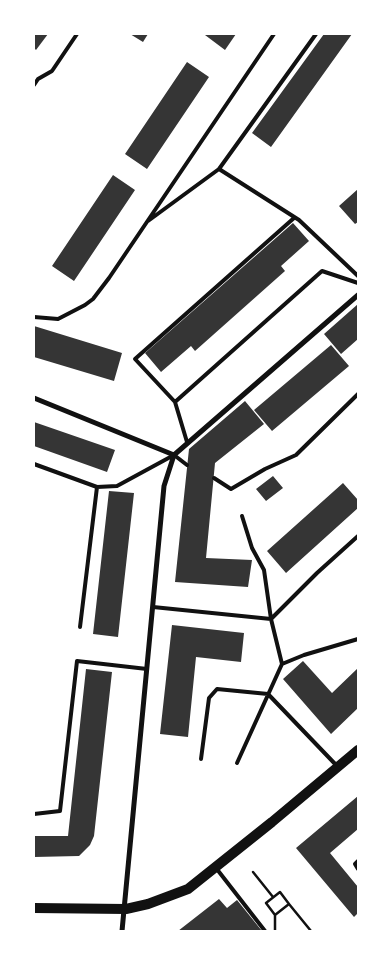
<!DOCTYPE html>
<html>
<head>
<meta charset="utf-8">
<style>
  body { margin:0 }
  #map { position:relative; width:392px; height:965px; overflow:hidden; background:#fff; font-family:Commissioner,sans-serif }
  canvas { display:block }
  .frame { position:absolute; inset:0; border:35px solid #fff; pointer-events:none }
</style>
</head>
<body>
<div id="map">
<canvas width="392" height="965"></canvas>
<div class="frame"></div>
</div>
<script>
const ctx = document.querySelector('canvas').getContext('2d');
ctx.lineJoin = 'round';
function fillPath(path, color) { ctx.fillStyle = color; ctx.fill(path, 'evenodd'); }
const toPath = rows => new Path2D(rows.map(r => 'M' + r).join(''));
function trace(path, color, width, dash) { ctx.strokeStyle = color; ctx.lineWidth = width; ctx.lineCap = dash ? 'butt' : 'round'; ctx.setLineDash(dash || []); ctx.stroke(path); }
const building = toPath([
  [34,34,48,34,36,50,34,48],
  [130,34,148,34,143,42],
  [206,34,236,34,225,50,205,35],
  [324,34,352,34,271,147,252,133],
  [187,62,209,77,147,169,125,154],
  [113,175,135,190,74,281,52,266],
  [358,189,358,222,355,224,339,206],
  [293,223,309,241,281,266,285,271,195,351,191,346,161,372,145,353],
  [358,304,358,339,341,354,324,334],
  [34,326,122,353,114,381,34,357],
  [331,345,349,366,272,431,254,410],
  [245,401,264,424,215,463,206,558,252,560,248,587,175,582,189,449],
  [34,422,115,450,107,472,34,446],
  [273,476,283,488,266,501,256,489],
  [343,483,358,500,358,508,286,573,267,551],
  [109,491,134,493,118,637,93,634],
  [172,625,244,633,241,662,196,657,188,737,160,734],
  [303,661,332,693,358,668,358,708,331,734,283,679],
  [86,669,112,672,94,836,90,845,79,856,34,857,34,836,68,836],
  [358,796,358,829,330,853,358,887,358,913,354,917,296,848],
  [219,899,227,908,237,900,262,931,178,931]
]);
const path = toPath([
  [253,872,273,897],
  [289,904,280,892,266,903,275,915,289,904,311,931],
  [275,931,275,915]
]);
const service = toPath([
  [316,34,219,169,299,220,358,276],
  [34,85,38,79,52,71,77,34],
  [148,221,219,169],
  [34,317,58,319,85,305,93,299,109,278,274,34],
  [175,402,135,359,294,218],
  [187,442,175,402,322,271,358,283],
  [34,464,97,487,80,627],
  [214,478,231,489,265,469,296,455,358,394],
  [97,487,117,486,174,455,187,465],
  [242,516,252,548,264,570,271,619],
  [153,607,271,619,282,664,237,763],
  [271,619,317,573,358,536],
  [282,664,304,655,358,639],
  [201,759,209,698,217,689,268,694,338,767],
  [34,814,60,811,77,661,147,669],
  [358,861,355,864,358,869],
  [216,868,265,931]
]);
const minor = toPath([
  [34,398,174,455],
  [122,931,164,486,174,455,358,295]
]);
const secondary = toPath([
  [34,908,126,909,148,904,188,889,272,822,358,750]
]);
fillPath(building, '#353535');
trace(path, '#111', 2.5);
trace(service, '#111', 4);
trace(minor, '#111', 5);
trace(secondary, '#111', 10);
</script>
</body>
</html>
